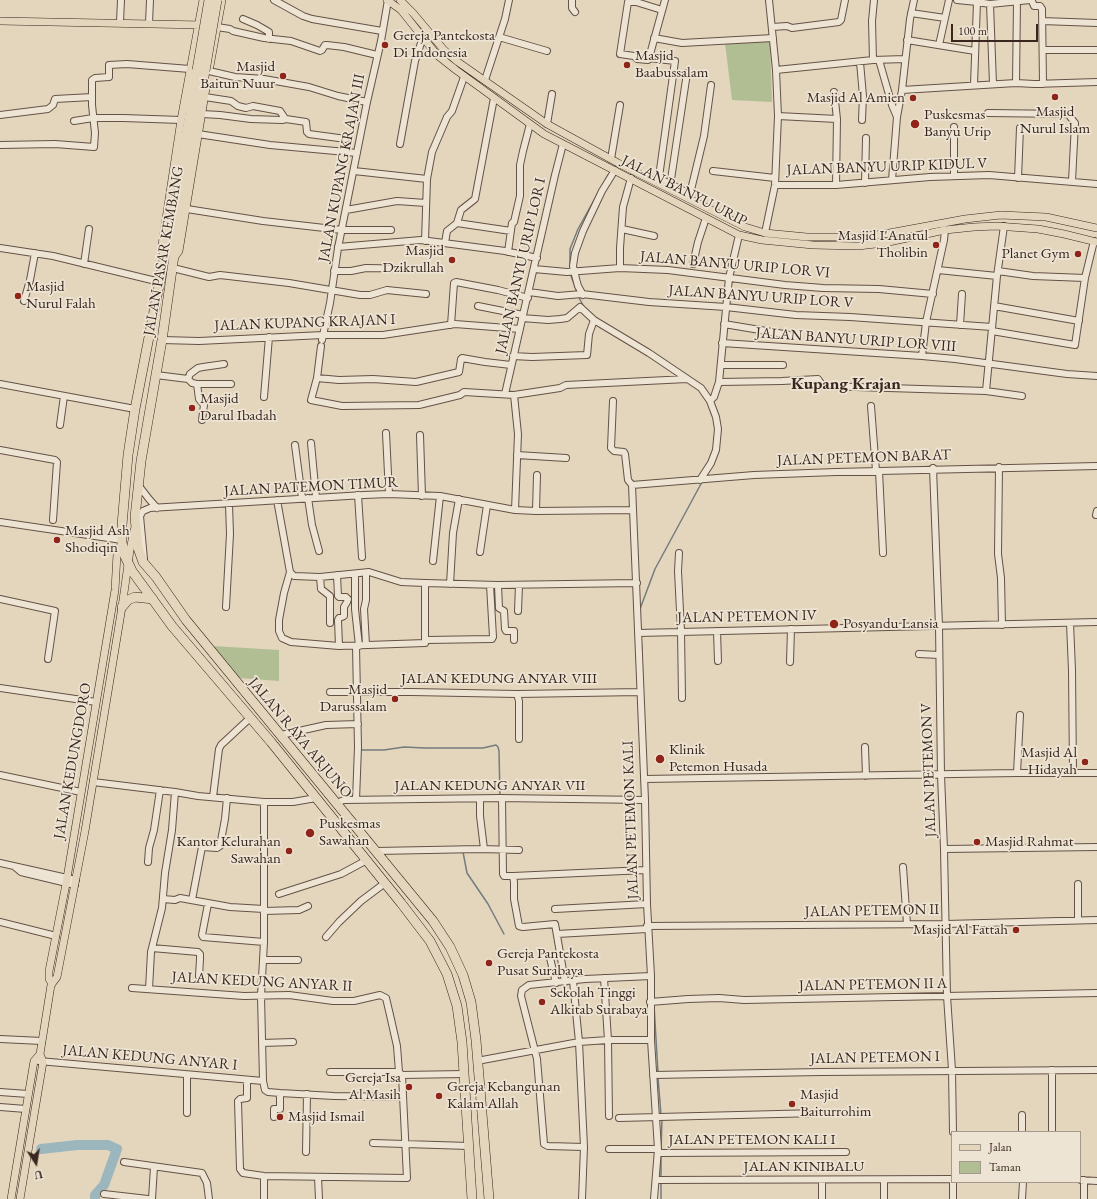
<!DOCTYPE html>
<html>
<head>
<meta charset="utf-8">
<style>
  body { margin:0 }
  #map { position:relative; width:1097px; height:1199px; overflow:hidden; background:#e4d6bd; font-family:"EB Garamond",serif }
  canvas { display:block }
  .legend { position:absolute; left:951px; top:1131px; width:130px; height:52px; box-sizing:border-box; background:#ede4d4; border:1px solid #a5988c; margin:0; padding:5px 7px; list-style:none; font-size:12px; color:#39261f }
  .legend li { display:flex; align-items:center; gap:8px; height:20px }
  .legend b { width:20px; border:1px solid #a5988c }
  .north { position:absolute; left:16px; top:1143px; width:40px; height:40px; -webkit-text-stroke:3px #ede4d4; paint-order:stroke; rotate:168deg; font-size:11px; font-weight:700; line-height:16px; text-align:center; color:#39261f }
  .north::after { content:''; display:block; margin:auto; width:14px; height:18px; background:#39261f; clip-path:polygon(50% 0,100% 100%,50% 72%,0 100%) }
  .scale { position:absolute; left:951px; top:24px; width:87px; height:18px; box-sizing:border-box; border:2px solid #39261f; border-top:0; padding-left:5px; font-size:12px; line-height:14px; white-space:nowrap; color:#39261f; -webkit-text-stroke:3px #ede4d4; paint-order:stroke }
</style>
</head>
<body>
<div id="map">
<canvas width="1097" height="1199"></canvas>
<ul class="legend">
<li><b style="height:5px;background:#e4d6bd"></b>Jalan</li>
<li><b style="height:11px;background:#b1be94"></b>Taman</li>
</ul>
<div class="north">U</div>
<div class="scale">100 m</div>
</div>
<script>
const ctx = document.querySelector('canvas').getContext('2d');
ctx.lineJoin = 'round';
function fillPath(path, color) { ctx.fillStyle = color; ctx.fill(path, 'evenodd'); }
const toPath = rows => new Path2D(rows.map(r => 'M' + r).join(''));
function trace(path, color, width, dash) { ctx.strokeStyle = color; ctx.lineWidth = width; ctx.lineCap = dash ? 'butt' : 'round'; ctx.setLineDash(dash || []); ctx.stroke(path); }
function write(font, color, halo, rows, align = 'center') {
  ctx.font = font + ' "EB Garamond",serif'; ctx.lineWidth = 3.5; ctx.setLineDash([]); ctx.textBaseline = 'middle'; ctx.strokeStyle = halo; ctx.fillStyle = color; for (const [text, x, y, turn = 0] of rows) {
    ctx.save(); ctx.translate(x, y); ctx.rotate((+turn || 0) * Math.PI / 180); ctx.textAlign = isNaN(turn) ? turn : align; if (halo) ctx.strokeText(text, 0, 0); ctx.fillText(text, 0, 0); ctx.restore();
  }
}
const green = toPath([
  [770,40,772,102,732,100,725,43],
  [213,646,279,650,279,681,240,678]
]);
const stream = toPath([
  [570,270,570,249,578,229,608,175],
  [570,273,577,292],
  [578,296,584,307],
  [640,609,655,569,702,482],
  [641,641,642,649],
  [360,750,384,750,404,747,425,748,483,748,496,745,498,747,499,751,500,797],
  [463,852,467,873,488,904,504,934],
  [654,1005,658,1073],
  [658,1077,661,1115],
  [661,1151,662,1118],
  [661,1179,661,1154],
  [661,1199,661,1182]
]);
const river = toPath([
  [41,1149,77,1145,108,1145,117,1149,104,1185,95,1195,95,1199]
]);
const minor = toPath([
  [274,0,303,16,312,19,382,31],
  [572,0,572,8,575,12],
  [957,0,977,2],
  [990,4,993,84],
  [662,10,636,2,628,2,620,54,634,56,637,59,648,60,649,58,675,61,659,177,660,179,690,194,704,136,711,85],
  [911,13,945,18,949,0],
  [243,19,257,25,269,32,269,39],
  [1042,21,1097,23],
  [120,22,121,0],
  [149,23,150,0],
  [217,27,230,29,233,31,264,38,291,41,320,51,322,50,325,45,327,45,344,47,377,55],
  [772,27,787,26,792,28,839,22,841,20,845,0],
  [499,37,547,51],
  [654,38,682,43,773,38],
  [907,40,975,51],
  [939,45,945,18],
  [1043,50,1097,50],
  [649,58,665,0],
  [873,60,872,21,874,0],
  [879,60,892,105,897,117],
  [860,62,863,96,862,120],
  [776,70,873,60,905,59],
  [209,71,235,77,264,79,309,87,338,96,367,102],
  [485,80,505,19,509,0],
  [1016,83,1017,1],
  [974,85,977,2,990,4,1030,0,1032,1,1034,6,1040,6,1042,9,1043,84],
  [902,90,1016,83,1034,84,1097,82],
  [834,92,837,119,836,185],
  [205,97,231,101,238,106,246,108,253,106,280,111,284,117,286,119,306,122,307,132,309,134,346,139],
  [988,113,1068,114,1075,123,1072,181],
  [202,114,220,115,251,119,282,120,286,119],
  [0,115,48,109,53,105,55,99,92,97],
  [778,116,837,119],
  [74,121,93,118,123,118,181,120],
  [547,124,552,94],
  [954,127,954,175],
  [198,134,270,145,357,153],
  [400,144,415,61,423,37],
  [0,145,55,144,94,147,95,133,92,105,92,80,95,78,109,77,109,65,127,64,190,69],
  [611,159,620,105],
  [354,171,427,179],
  [713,171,775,178],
  [1018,178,1020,128],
  [892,180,897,117,902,90,910,19,914,0],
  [865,183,866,138],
  [775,185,836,185,930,177,989,175,1097,184],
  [670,186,687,73],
  [187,209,263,221,342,230,391,230],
  [346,210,397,201,426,203],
  [457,223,511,231],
  [622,229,654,236],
  [765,233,775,185,778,116,776,70,769,0],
  [425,241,427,179,432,152,447,117,452,111,464,77],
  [445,243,447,231,457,223,461,210,475,199,494,98],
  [338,247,421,240,505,251,537,258],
  [0,248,53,256,160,282],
  [508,252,512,223,514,222,520,196,520,165,523,151,530,124],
  [84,264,89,229],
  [693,264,698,242,706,218],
  [173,268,209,277,220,275,289,283,360,295,370,295,387,290,426,294],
  [620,268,620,248,623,207,631,178],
  [534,269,567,272,620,268,668,270,785,285,823,288,879,289,933,294],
  [938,270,997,276],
  [334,271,351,271,366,268,422,269],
  [998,271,1033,276,1085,278],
  [529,292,558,296,582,294,649,302,726,307,796,315,850,317,992,327],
  [583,295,578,286,574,271,573,266,575,253,583,231,602,191,615,170],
  [24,301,30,280,35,253],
  [478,306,523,315],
  [994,306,1079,321],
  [522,318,548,320,560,319,567,318,580,307,594,320,649,353,701,388,710,401,716,417,718,429,716,450,711,463,700,480],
  [724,324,790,335],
  [451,325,454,283,456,282,498,290,528,298],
  [960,325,962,294],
  [992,331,1075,345,1085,278,1094,241],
  [162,340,199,341,323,335,383,335,455,324,520,329],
  [322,340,330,303,338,248,367,102,381,41,388,0],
  [722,343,922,356,955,359,1067,374,1097,376],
  [321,346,317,378,311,400,342,406,419,405,460,395,464,392,514,395,560,388,566,385,687,379],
  [513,356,532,357,587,355,589,334,594,320],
  [922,356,926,322,944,240,945,230],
  [721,365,783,365],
  [156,375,188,379,192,383,197,384,231,384],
  [317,378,339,380,373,379,416,382,459,372,461,359,462,358,485,362,511,365],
  [188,379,190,374,198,368,203,367,224,364],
  [719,382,782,381,818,379,823,386,986,391,1022,396],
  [0,384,135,409],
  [197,384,199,399,204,405,202,420],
  [986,391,997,276,1004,226],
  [505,394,555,175,563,144],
  [514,395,518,434,515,510],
  [264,397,269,337],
  [613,401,611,448,614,451,624,452,625,454,628,480,632,485],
  [710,401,714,397,719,382,729,278,739,235],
  [871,406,876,471],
  [60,425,64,396],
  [386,433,389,494],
  [420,435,422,496],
  [311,443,316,497],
  [295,445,302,498],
  [0,450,55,460,57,462,53,520],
  [517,455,566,458],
  [999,467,998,554,1001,578,1002,625],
  [933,468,939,626,941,775,944,849,947,996,952,1070,953,1132],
  [879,471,883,553],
  [632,485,645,800,647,904,651,976,651,1040,658,1149,654,1199],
  [632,485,754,475,836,472,1097,466],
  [139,486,149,499,157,508],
  [358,495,362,557],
  [308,498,312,525,319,551],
  [277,500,290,572,294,576,320,577,369,572,401,582,425,583,498,585,637,583],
  [536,511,537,475],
  [1096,515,1097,511],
  [0,522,122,540],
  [480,552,487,505],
  [679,553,678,571,681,631,682,698],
  [144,559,140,516,143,511,150,508,364,495,389,494,440,496,515,510,536,511,633,510],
  [433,561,440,496],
  [290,572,284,593,279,620,279,631,282,638,291,642,339,646,425,643,425,583],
  [355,574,355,609,359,646],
  [337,575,338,596,339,597,346,597,348,599,347,602,344,607,344,616,339,618,338,620,339,646],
  [320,577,321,589,330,596,330,623],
  [450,584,453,533,459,499],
  [498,585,499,608,504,611,505,629,506,631,514,631,514,640],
  [0,599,55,611,48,659],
  [226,607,230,534,229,504],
  [518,611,519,585],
  [1070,623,1072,670,1073,773],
  [717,631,718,661],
  [638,633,1097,622],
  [426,640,492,639,493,637,490,585],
  [366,645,364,609,366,600,366,573],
  [356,646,358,747,356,800],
  [919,654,939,655],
  [790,662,791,629],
  [0,688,96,702],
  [330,692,412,692,517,694,640,692],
  [517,694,519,701,519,739],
  [281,735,326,725,358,724],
  [865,747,866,776],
  [1017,773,1020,715],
  [0,775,81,792],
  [644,779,1017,773,1097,773],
  [93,782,175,792,198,796,264,802,293,802,316,798],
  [213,797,219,749,221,745,250,718],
  [502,798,503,874,504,876,513,876,514,882,514,899,519,926,523,927,555,924,565,982],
  [480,799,480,816,484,849],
  [264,802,264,942,261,996,263,1081,265,1090,268,1092,280,1093,334,1096,403,1097],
  [336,803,344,800,499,798,645,800],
  [944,849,1097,847],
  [376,851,481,849,519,850],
  [148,862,149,848,154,830,160,790],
  [0,863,76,880],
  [15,867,21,872,75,885],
  [903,867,907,924],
  [513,876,646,870],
  [1078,884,1078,920],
  [279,894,341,874,367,860],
  [163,899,175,900,180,898,230,907,264,909],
  [192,900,202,847,217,848,220,846,225,819,227,798],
  [208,904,202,935,203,937,264,942],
  [555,909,647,904],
  [264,911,299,910,308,906],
  [0,922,56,936],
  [647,926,946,924,1097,920],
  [557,934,647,929],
  [326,937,339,922,361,901,385,883],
  [152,948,198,952,200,954,200,959,199,976],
  [550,958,556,983],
  [263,960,298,960],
  [604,978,608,1040,609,1116],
  [573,981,579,1042,584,1147,582,1199],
  [132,988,244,996,289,995,333,1001,354,1001,380,995,386,998,390,1015,397,1046,399,1072],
  [149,989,151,952,162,908,165,873,172,830,175,792],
  [650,1002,688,999,719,998,744,1000,1097,993],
  [0,1039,42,1041],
  [262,1043,293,1042],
  [39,1061,263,1081],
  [477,1061,579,1042,608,1040,651,1040],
  [330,1072,399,1072,401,1074],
  [402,1075,464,1074],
  [653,1075,821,1072,1097,1070],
  [247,1080,247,1098,240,1099,238,1101,240,1169,243,1173,264,1176,407,1178,402,1075],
  [0,1092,28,1094],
  [0,1107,26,1109],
  [187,1113,187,1075],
  [274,1117,274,1109,280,1109,280,1093],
  [619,1118,818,1113],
  [1022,1132,1022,1115],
  [1052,1132,1052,1070],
  [373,1143,469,1146],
  [584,1147,548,1146,544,1144,537,1059,521,996,522,990,529,985,585,979,651,976],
  [609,1149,658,1149],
  [306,1152,307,1094],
  [658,1153,846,1152],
  [124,1162,202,1173,207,1183,209,1199],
  [318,1177,319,1199],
  [657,1180,952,1179],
  [884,1180,884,1199],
  [1081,1180,1097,1181],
  [1084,1180,1084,1199],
  [822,1181,822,1199],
  [104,1194,148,1199],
  [152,1199,154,1167],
  [264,1199,264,1176],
  [953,1199,953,1182],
  [1022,1199,1023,1182]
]);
const major = toPath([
  [387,0,401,10,437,55,456,70,544,134,739,235,762,240,813,245,858,246,884,243,945,230,974,227,996,226,1038,229,1064,234,1097,242],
  [400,0,413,13,444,50,458,62,547,124,618,163,745,227,765,233,807,237,858,237,884,234,965,219,1001,215,1046,217,1097,228],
  [0,21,203,25],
  [210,66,222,0],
  [163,255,162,245,181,120,203,0],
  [174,258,179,251,206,88],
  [52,984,49,979,49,971,66,884,115,590,117,554,122,542],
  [11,1199,34,1061,40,1054],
  [20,1199,43,1062,40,1054,51,985,57,977,85,831,122,607,130,550,134,530]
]);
const highway = toPath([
  [197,70,176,198,135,409,128,455,122,525,122,542,124,554,132,571,172,626,271,742,401,903,430,941,447,974,457,1006,462,1042,472,1199],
  [205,71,182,199,162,340,141,461,135,517,138,548,143,562,156,577,186,620,433,921,450,947,463,975,471,1002,476,1040,489,1199],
  [122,607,128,600,135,597,153,599]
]);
const highwayBridge = toPath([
  [197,70,209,0],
  [205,71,217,0]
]);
const markers = [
  [385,45,4,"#8f2418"],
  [627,65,4,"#8f2418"],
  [283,76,4,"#8f2418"],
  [1055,97,4,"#8f2418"],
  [913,98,4,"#8f2418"],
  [915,124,5,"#8f2418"],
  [936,245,4,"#8f2418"],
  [1078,254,4,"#8f2418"],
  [452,260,4,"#8f2418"],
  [18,296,4,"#8f2418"],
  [192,408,4,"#8f2418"],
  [57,540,4,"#8f2418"],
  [834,624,5,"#8f2418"],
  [395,699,4,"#8f2418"],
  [660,759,5,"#8f2418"],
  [1085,762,4,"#8f2418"],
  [310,833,5,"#8f2418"],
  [977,842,4,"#8f2418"],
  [289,851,4,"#8f2418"],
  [1016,930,4,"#8f2418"],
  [489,963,4,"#8f2418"],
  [542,1002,4,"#8f2418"],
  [409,1087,4,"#8f2418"],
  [439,1096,4,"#8f2418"],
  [792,1104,4,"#8f2418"],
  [280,1117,4,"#8f2418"]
];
const poiNames = [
  ["Gereja Pantekosta",393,36],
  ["Di Indonesia",393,53],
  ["Masjid",635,56],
  ["Baabussalam",635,73],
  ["Masjid",275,67,"right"],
  ["Baitun Nuur",275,84,"right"],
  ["Masjid Al Amien",905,98,"right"],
  ["Masjid",1055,112,"center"],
  ["Nurul Islam",1055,129,"center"],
  ["Puskesmas",924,115],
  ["Banyu Urip",924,132],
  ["Masjid I'Anatul",928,236,"right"],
  ["Tholibin",928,253,"right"],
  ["Masjid",444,251,"right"],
  ["Dzikrullah",444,268,"right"],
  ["Planet Gym",1070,254,"right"],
  ["Masjid",26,287],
  ["Nurul Falah",26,304],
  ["Masjid",200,399],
  ["Darul Ibadah",200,416],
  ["Masjid Ash",65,531],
  ["Shodiqin",65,548],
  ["Posyandu Lansia",843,624],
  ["Masjid",387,690,"right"],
  ["Darussalam",387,707,"right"],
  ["Klinik",669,750],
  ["Petemon Husada",669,767],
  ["Masjid Al",1077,753,"right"],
  ["Hidayah",1077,770,"right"],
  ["Puskesmas",319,824],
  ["Sawahan",319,841],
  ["Kantor Kelurahan",281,842,"right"],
  ["Sawahan",281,859,"right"],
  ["Masjid Rahmat",985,842],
  ["Masjid Al Fattah",1008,930,"right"],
  ["Gereja Pantekosta",497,954],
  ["Pusat Surabaya",497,971],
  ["Sekolah Tinggi",550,993],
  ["Alkitab Surabaya",550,1010],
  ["Gereja Isa",401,1078,"right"],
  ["Al Masih",401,1095,"right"],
  ["Gereja Kebangunan",447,1087],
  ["Kalam Allah",447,1104],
  ["Masjid",800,1095],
  ["Baiturrohim",800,1112],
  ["Masjid Ismail",288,1117]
];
const streetNames = [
  ["JALAN BANYU URIP KIDUL V",887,167,-2],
  ["JALAN KUPANG KRAJAN III",342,168,-79],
  ["JALAN BANYU URIP",684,191,27],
  ["JALAN PASAR KEMBANG",164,251,-80],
  ["JALAN BANYU URIP LOR VI",735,265,5],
  ["JALAN BANYU URIP LOR I",521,266,-77],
  ["JALAN BANYU URIP LOR V",761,297,4],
  ["JALAN KUPANG KRAJAN I",305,323,-2],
  ["JALAN BANYU URIP LOR VIII",856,340,4],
  ["JALAN PETEMON BARAT",864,458,-2],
  ["JALAN PATEMON TIMUR",311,487,-3],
  ["JALAN PETEMON IV",747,617,-1],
  ["JALAN KEDUNG ANYAR VIII",499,679],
  ["JALAN RAYA ARJUNO",300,738,50],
  ["JALAN KEDUNGDORO",73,761,-80],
  ["JALAN PETEMON V",929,770,-92],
  ["JALAN KEDUNG ANYAR VII",490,786],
  ["JALAN PETEMON KALI",631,820,-92],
  ["JALAN PETEMON II",872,911,-1],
  ["JALAN KEDUNG ANYAR II",262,982,3],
  ["JALAN PETEMON II A",873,985,-1],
  ["JALAN KEDUNG ANYAR I",150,1058,5],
  ["JALAN PETEMON I",875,1058,-1],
  ["JALAN PETEMON KALI I",752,1140],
  ["JALAN KINIBALU",804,1167]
];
const quarterNames = [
  ["Kupang Krajan",846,384]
];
fillPath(green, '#b1be94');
trace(stream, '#747c7e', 1.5);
trace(river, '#9cb6bd', 10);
trace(minor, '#645246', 8);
trace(major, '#39261f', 8);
trace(highway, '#39261f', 10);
trace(minor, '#ede4d4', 6);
trace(major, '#e4d6bd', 7);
trace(highway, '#e4d6bd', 9);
trace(highwayBridge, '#39261f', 10, []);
trace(highwayBridge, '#e4d6bd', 9);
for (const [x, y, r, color] of markers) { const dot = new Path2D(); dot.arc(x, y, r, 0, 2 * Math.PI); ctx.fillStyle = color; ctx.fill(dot); trace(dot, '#ede4d4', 1.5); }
write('15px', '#39261f', '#ede4d4', poiNames, 'left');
write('15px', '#39261f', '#ede4d4', streetNames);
write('bold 17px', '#39261f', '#ede4d4', quarterNames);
</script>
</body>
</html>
